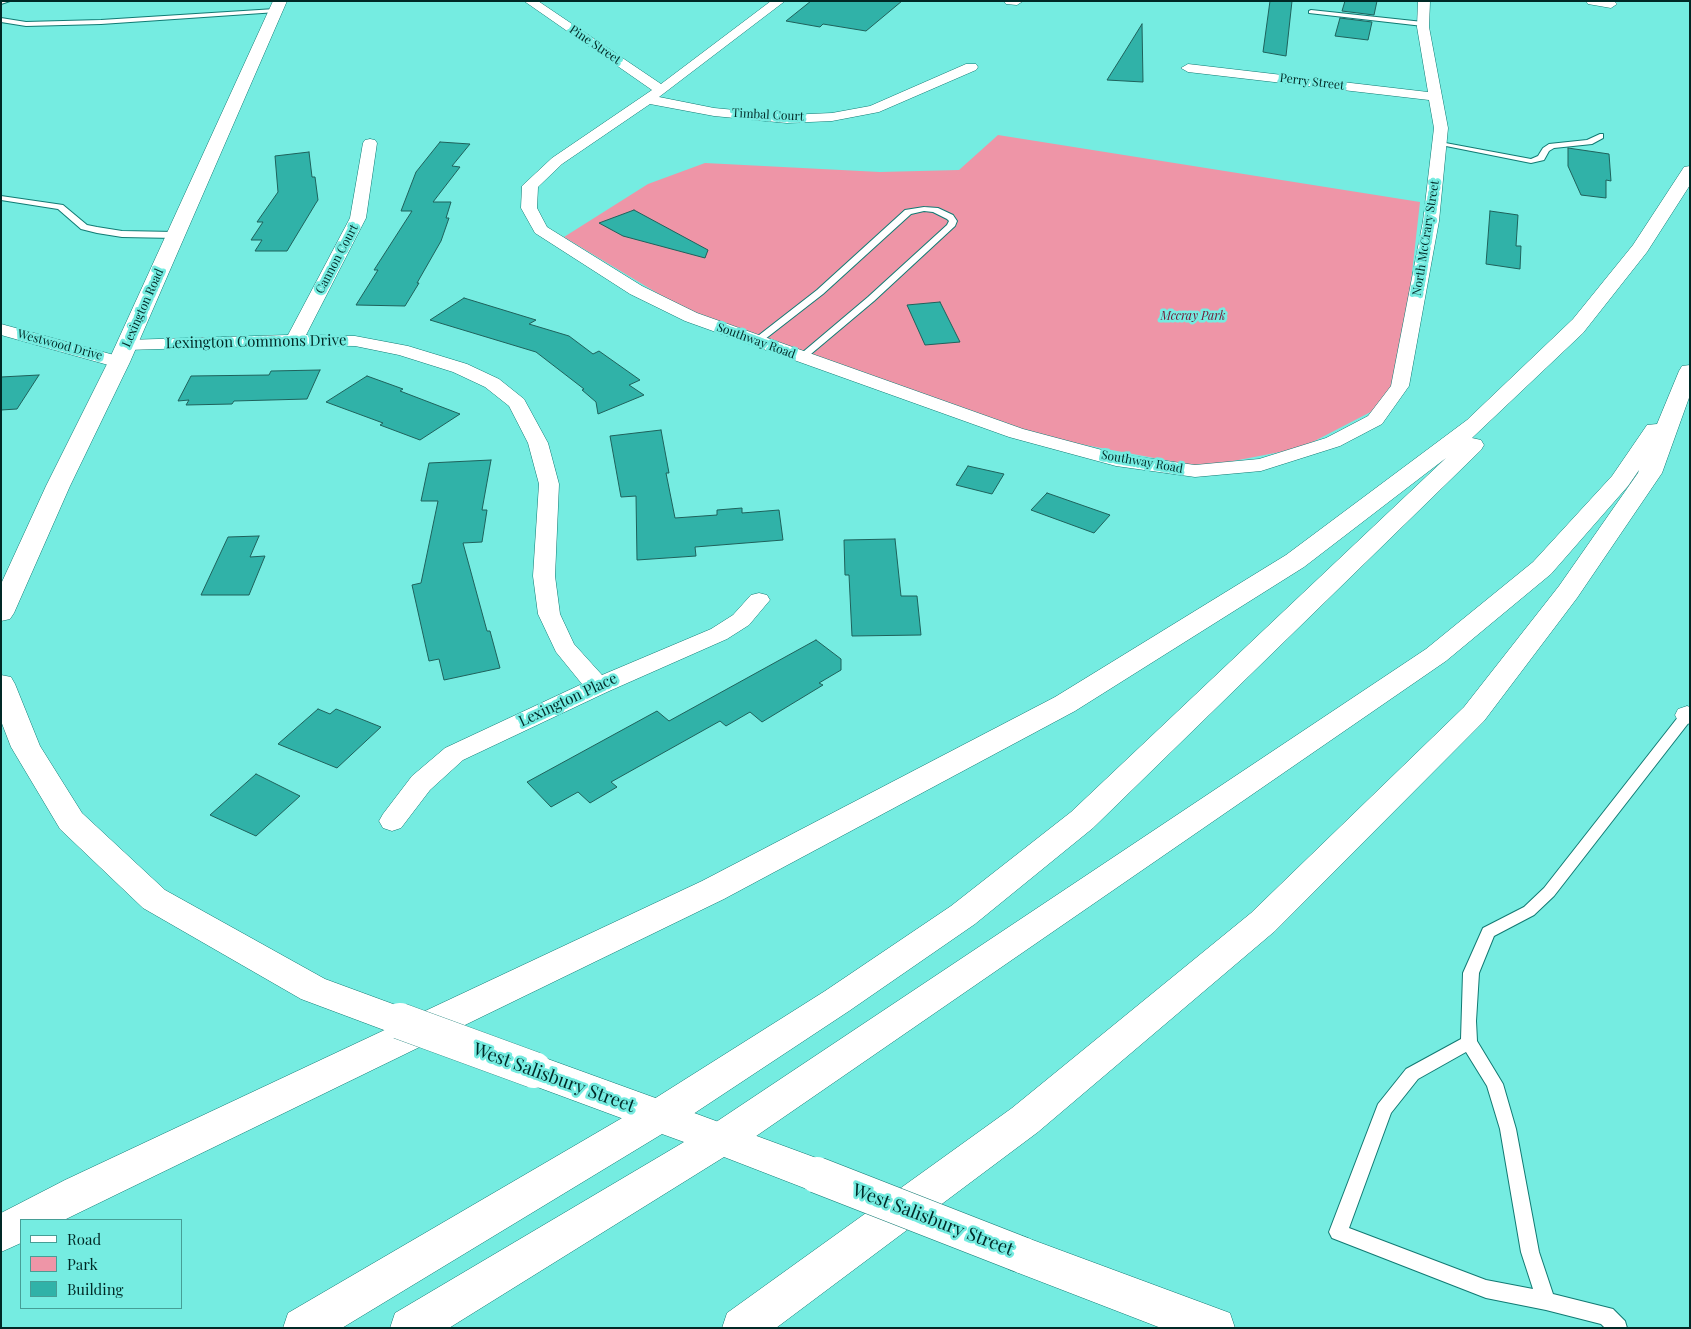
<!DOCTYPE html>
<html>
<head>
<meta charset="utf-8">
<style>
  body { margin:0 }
  #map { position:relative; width:1691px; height:1329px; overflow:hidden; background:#75ece1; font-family:"Playfair Display",serif }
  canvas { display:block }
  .frame { position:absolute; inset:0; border:2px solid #002926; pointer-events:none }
  .legend { position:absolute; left:20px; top:1219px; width:162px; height:90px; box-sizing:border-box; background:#75ece1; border:1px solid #469e96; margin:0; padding:6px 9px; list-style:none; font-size:15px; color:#002926 }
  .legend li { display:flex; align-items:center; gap:10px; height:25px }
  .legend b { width:25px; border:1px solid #469e96 }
</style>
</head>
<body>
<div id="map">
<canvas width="1691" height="1329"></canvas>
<div class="frame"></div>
<ul class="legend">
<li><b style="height:6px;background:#fff"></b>Road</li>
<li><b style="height:14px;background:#ee95a7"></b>Park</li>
<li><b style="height:14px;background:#30b2a8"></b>Building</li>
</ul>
</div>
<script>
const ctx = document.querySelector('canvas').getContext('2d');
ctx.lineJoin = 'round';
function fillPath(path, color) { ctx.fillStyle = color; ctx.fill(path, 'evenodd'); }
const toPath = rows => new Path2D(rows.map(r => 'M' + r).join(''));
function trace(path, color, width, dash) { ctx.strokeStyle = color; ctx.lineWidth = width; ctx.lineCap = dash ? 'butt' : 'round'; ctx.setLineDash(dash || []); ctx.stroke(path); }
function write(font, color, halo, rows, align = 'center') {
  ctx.font = font + ' "Playfair Display",serif'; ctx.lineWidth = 5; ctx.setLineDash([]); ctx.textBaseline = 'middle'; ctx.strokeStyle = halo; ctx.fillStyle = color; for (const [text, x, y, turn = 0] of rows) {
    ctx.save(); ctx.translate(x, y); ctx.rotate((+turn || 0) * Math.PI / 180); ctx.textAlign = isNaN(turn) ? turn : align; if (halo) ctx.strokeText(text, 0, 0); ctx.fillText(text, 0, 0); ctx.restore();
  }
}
const green = toPath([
  [998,135,1420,202,1407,317,1388,403,1301,448,1202,467,1032,435,697,317,564,237,648,184,705,163,880,172,959,170]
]);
const building = toPath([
  [811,1,902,1,866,31,823,24,820,27,786,21,811,1],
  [1270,1,1292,1,1286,56,1263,52,1270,1],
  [1345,1,1377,1,1374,15,1342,11,1345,1],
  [1340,18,1372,22,1368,40,1335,36,1340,18],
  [1142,24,1143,82,1107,80,1124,53,1142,24],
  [440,142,470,144,452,166,460,167,433,202,451,202,446,218,449,218,441,241,417,283,419,283,405,306,356,305,378,270,374,270,412,211,401,211,416,172,440,142],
  [1568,148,1609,154,1611,181,1606,180,1606,198,1581,195,1568,166,1568,148],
  [309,152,312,177,315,177,318,200,316,203,287,251,255,251,262,240,251,240,263,222,257,222,278,192,275,156,309,152],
  [634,210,708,250,705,258,623,236,599,223,634,210],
  [1490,211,1518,215,1516,246,1521,246,1520,269,1486,264,1490,211],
  [464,298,536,320,529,324,569,336,593,354,599,351,640,380,629,385,644,395,598,414,596,402,582,390,584,389,536,352,430,320,464,298],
  [940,302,960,342,925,345,907,305,940,302],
  [320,370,307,399,234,401,232,404,186,405,189,400,178,401,191,376,269,375,271,371,320,370],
  [39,375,17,409,1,410,1,377,39,375],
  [367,376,403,389,400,391,460,414,420,440,380,425,383,423,326,402,367,376],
  [661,430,669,473,666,473,675,518,717,515,717,510,742,508,742,513,779,510,783,540,695,547,696,556,637,560,636,496,621,497,610,436,661,430],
  [491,460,482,510,487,510,482,542,463,543,487,631,490,631,500,668,444,680,439,659,429,661,412,585,421,583,438,501,421,501,429,463,491,460],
  [968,466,1004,474,992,494,956,485,968,466],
  [1047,493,1110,515,1094,533,1031,510,1047,493],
  [259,536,250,557,265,556,249,595,201,595,228,537,259,536],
  [895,539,901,596,917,596,921,635,852,636,849,575,845,575,844,540,895,539],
  [816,640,841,659,841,670,819,683,823,685,762,722,750,712,726,726,720,721,611,782,617,787,590,803,578,792,551,807,527,782,657,711,669,721,816,640],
  [318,709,330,714,336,709,381,727,337,768,278,744,318,709],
  [256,774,300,796,256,836,210,815,256,774]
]);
const service = toPath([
  [1,1,10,1,1,4,1,1],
  [275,9,277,10,277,12,101,24,26,26,1,22,1,18,26,22,101,20,275,9],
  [1311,10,1423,22,1426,24,1423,26,1309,13,1309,11,1311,10],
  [1600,134,1603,134,1603,138,1592,144,1554,148,1549,151,1544,160,1531,163,1436,144,1440,142,1531,159,1538,156,1543,148,1549,144,1587,140,1600,134],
  [1,196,63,205,87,225,97,227,122,231,175,232,179,235,175,238,122,237,97,233,81,229,58,209,1,200,1,196],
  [924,207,938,208,953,215,957,221,955,226,874,301,805,359,799,359,797,357,868,297,947,225,949,221,947,219,933,212,924,211,911,214,823,294,760,343,754,343,754,339,817,290,905,210,924,207],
  [1687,710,1690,711,1690,721,1554,896,1534,915,1494,936,1479,973,1476,1021,1477,1041,1503,1084,1516,1129,1539,1252,1553,1294,1613,1309,1625,1321,1627,1328,1605,1328,1601,1324,1546,1310,1486,1298,1332,1238,1329,1232,1378,1104,1406,1069,1461,1039,1463,973,1483,928,1524,907,1544,888,1682,712,1687,710],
  [1466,1052,1487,1086,1500,1129,1521,1252,1533,1289,1486,1280,1349,1228,1391,1113,1418,1079,1466,1052]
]);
const minor = toPath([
  [524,1,538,1,661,84,771,1,785,1,659,97,714,108,787,115,832,113,870,106,966,64,976,64,978,67,976,70,879,112,832,121,787,123,714,116,650,104,562,164,538,187,537,208,547,227,642,286,697,313,1023,429,1117,454,1195,465,1259,459,1326,438,1368,416,1391,386,1423,221,1434,128,1429,100,1188,72,1181,68,1188,64,1428,92,1417,27,1418,1,1430,1,1429,27,1448,128,1439,221,1409,386,1382,424,1340,446,1261,471,1195,477,1116,466,1009,437,685,321,630,294,535,233,521,208,522,186,552,158,652,90,524,1],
  [1004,1,1023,1,1017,5,1006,4,1004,1],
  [1586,1,1614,1,1617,4,1611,8,1588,4,1586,1],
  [370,139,375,140,377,143,366,218,306,335,355,336,408,346,467,364,499,379,524,399,548,443,559,484,555,576,560,614,574,644,602,675,711,629,733,615,751,595,759,593,767,595,770,600,749,625,727,639,607,692,463,760,430,790,401,828,392,831,383,828,379,821,383,814,412,776,445,748,582,684,556,652,538,614,533,576,539,484,528,443,509,406,485,387,453,372,399,355,355,346,294,345,126,350,120,349,117,345,120,341,126,340,288,335,350,218,363,143,365,140,370,139],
  [1,324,125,358,128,362,125,366,119,368,1,335,1,324],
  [1687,706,1690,707,1690,724,1678,721,1675,715,1678,709,1687,706]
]);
const secondary = toPath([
  [273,1,287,1,130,362,70,486,14,613,10,619,1,621,1,584,46,486,108,362,273,1],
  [1,675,11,677,15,684,40,746,82,813,165,890,325,979,412,1011,417,1021,412,1031,400,1036,301,999,143,908,60,829,11,747,1,721,1,675],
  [534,1054,672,1104,677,1116,672,1128,659,1132,521,1081,516,1070,521,1059,534,1054]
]);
const primary = toPath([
  [659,1100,830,1163,836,1175,830,1187,817,1193,724,1157,449,1328,390,1328,395,1313,684,1142,662,1134,342,1328,283,1328,288,1313,646,1104,659,1100],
  [1022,1236,1230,1313,1235,1328,1161,1328,1008,1269,1002,1255,1008,1241,1022,1236]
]);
const motorway = toPath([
  [1690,166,1690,185,1647,252,1583,333,1472,438,1481,440,1484,445,1481,450,1093,828,975,924,849,1011,672,1128,659,1132,646,1128,641,1116,646,1104,825,991,951,906,1071,812,1446,458,1304,567,1075,711,724,899,64,1220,21,1220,21,1243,1,1252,1,1213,65,1180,702,881,1055,697,1286,555,1467,420,1573,319,1633,245,1684,167,1690,166],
  [1690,365,1690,395,1662,473,1577,598,1484,721,1275,931,1038,1132,776,1328,722,1328,727,1313,1012,1108,1251,913,1464,707,1559,586,1638,473,1639,470,1628,486,1551,574,1446,661,733,1152,720,1157,707,1152,701,1140,707,1128,1426,649,1533,562,1612,476,1647,425,1657,424,1679,371,1682,366,1690,365]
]);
const secondaryBridge = toPath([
  [400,1021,534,1070]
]);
const primaryBridge = toPath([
  [817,1175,1022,1255]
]);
const farStreetnames = [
  ["Pine Street",595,45,34],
  ["Perry Street",1312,82,7],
  ["Timbal Court",768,115,3],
  ["North McCrary Street",1426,238,-81],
  ["Cannon Court",337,259,-62],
  ["Lexington Road",143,308,-66],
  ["Southway Road",756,341,20],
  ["Westwood Drive",60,345,15],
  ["Southway Road",1142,462,10]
];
const farParknames = [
  ["Mccray Park",1193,316]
];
const streetNames = [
  ["Lexington Commons Drive",256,342,-1],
  ["Lexington Place",568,700,-25]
];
const nearStreetnames = [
  ["West Salisbury Street",554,1078,20],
  ["West Salisbury Street",933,1220,21]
];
fillPath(green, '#ee95a7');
fillPath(building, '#30b2a8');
trace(building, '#1f615b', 1);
trace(service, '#117a73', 2);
trace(minor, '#117a73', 1);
trace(secondary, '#117a73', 1);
trace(primary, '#117a73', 1);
trace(motorway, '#117a73', 1);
fillPath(service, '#fff');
fillPath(minor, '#fff');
fillPath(secondary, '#fff');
fillPath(primary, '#fff');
fillPath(motorway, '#fff');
trace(secondaryBridge, '#117a73', 37, []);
trace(primaryBridge, '#117a73', 37, []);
trace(secondaryBridge, '#fff', 36);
trace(primaryBridge, '#fff', 36);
write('12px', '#002926', '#75ece1', farStreetnames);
write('italic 12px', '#711633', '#75ece1', farParknames);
write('15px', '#002926', '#75ece1', streetNames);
write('18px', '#002926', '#75ece1', nearStreetnames);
</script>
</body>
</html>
